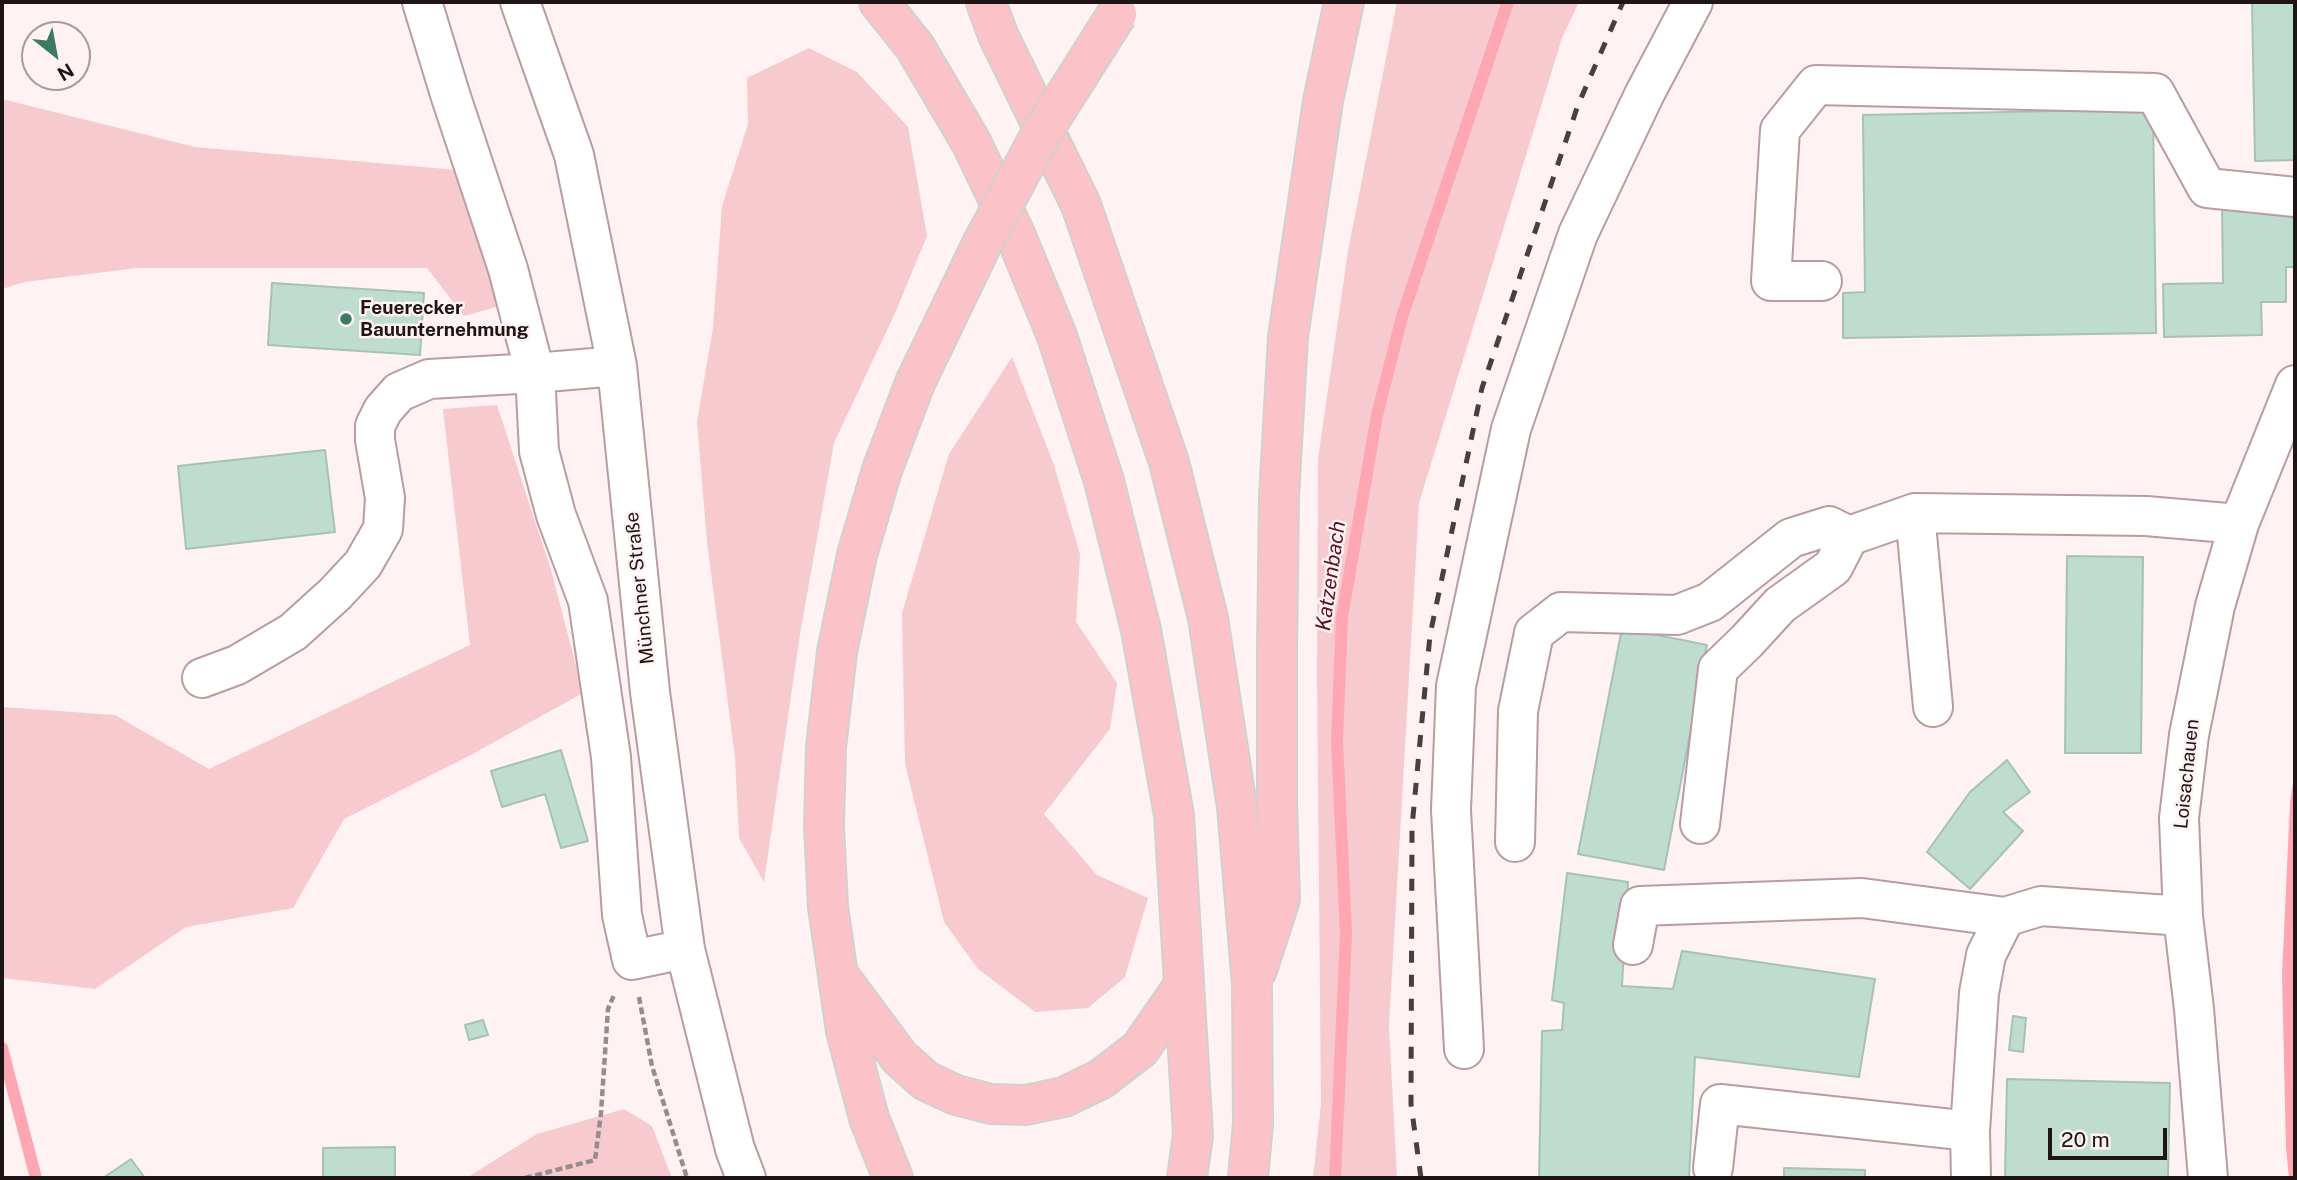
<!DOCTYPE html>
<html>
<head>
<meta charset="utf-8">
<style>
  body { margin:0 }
  #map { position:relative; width:2297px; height:1180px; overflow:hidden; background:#fef2f2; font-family:"Public Sans",sans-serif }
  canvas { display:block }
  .frame { position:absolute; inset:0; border:4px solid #201516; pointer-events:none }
  .north { position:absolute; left:21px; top:21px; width:70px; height:70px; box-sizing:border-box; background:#fef2f2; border:2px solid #a59a9a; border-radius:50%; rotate:149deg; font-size:19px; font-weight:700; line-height:28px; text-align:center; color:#201516 }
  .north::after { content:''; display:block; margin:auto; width:24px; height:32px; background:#3c7a66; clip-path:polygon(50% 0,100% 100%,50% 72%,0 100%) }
  .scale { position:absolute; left:2048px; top:1128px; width:119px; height:32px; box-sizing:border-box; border:4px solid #201516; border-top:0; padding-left:9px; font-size:21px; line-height:24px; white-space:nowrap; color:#201516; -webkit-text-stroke:5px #fef2f2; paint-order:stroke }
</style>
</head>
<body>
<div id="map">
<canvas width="2297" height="1180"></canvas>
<div class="frame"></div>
<div class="north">N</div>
<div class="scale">20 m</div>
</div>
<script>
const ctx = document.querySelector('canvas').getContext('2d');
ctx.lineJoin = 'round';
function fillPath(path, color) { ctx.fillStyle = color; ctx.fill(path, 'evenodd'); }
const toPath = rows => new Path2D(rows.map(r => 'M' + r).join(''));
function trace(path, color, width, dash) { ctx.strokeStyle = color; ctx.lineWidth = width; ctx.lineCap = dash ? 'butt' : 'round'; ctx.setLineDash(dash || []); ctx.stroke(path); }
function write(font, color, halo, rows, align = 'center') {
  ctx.font = font + ' "Public Sans",sans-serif'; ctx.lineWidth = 5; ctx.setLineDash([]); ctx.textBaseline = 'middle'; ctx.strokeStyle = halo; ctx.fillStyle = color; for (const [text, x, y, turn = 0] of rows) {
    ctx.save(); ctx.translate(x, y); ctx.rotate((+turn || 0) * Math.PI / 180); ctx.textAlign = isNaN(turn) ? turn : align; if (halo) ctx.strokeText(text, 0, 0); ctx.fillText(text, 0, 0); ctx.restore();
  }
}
const green = toPath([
  [1397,2,1579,2,1562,38,1419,503,1389,1026,1397,1178,1313,1178,1321,1104,1317,675,1318,459,1348,251],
  [809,48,857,72,908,127,927,236,896,311,834,443,800,634,764,882,739,838,735,758,707,542,697,421,713,328,722,206,748,124,747,78],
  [2,99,195,147,457,170,500,306,464,316,427,268,137,268,25,282,2,289],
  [1012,357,1054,465,1080,554,1076,622,1117,683,1110,729,1044,814,1097,875,1148,898,1125,977,1088,1008,1035,1012,978,969,944,922,905,764,902,613,949,454],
  [497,405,551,570,583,693,467,757,344,819,293,908,186,927,95,989,2,978,2,707,115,715,209,769,470,645,443,409],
  [624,1109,652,1126,672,1178,466,1178,537,1134]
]);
const water = toPath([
  [2295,769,2295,1178,2289,1178,2286,1148,2282,975,2290,803]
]);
const stream = toPath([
  [2,1048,36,1178],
  [1335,1178,1346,934,1337,740,1342,617,1377,415,1402,317,1508,2]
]);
const building = toPath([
  [2252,2,2295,2,2295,160,2255,161,2252,2],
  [2153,109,2156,333,1843,338,1843,293,1865,292,1863,115,2153,109],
  [2294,205,2294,267,2286,267,2286,302,2261,302,2262,335,2164,337,2163,284,2223,283,2222,206,2294,205],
  [272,283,424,293,420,355,268,345,272,283],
  [325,450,335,532,186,549,178,466,325,450],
  [2067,556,2143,557,2141,753,2065,753,2067,556],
  [1622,628,1707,645,1664,870,1578,854,1622,628],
  [561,750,588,841,561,848,545,794,502,807,491,771,561,750],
  [2007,760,2030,792,2003,812,2023,831,1970,889,1927,852,1970,792,2007,760],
  [1567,873,1628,882,1622,986,1673,989,1682,951,1875,979,1859,1077,1695,1057,1689,1178,1539,1178,1542,1031,1562,1030,1564,1003,1552,1000,1567,873],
  [2013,1016,2026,1018,2023,1052,2009,1050,2013,1016],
  [483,1020,488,1035,469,1040,465,1025,483,1020],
  [2007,1079,2170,1083,2168,1178,2005,1178,2007,1079],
  [395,1147,395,1178,323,1178,323,1148,395,1147],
  [131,1159,145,1178,103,1178,131,1159],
  [1784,1168,1865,1170,1865,1178,1784,1178,1784,1168]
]);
const path = toPath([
  [639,997,652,1066,687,1178],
  [525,1178,595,1160,601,1113,608,1009,614,995]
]);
const minor = toPath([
  [422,2,450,94,508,269,535,373,539,451,556,515,588,601,611,757,622,915,632,960,685,949],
  [520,2,574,155,617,366,650,692,685,949,735,1149,746,1178],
  [1822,281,1771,281,1780,130,1816,85,2155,93,2207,188,2295,197],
  [1915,513,1933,707],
  [202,678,237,665,293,632,335,594,363,564,383,529,385,498,375,440,375,426,383,410,399,392,429,379,535,373,617,366],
  [1700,824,1718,669,1747,641,1780,605,1833,567,1849,536],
  [1515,842,1518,711,1534,633,1561,612,1677,615,1710,602,1791,538,1829,526,1849,536,1915,513,2146,516,2239,524],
  [1633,945,1640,906,1862,898,2005,917],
  [1464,1049,1451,810,1456,686,1511,429,1578,234,1644,95,1693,2],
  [1713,1168,1720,1104,1970,1131],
  [1971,1178,1970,1131,1979,993,1986,955,2005,917,2041,906,2183,916],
  [2208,1178,2194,1009,2183,916,2179,818,2189,735,2215,606,2239,524,2295,385]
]);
const highway = toPath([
  [879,2,915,47,971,142,1015,234,1057,336,1104,481,1141,630,1174,815,1193,1135,1187,1178],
  [986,2,998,35,1081,205,1169,462,1208,618,1237,807,1252,985,1253,1124,1248,1178],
  [1257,970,1280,899,1277,803,1277,649,1279,497,1288,337,1323,101,1344,2],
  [842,980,900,1058,926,1081,956,1095,991,1104,1026,1105,1064,1097,1101,1079,1140,1049,1184,985],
  [893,1178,869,1118,846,1031,828,907,824,826,826,747,837,652,857,555,882,470,915,383]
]);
const rail = toPath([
  [1421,1178,1411,1104,1412,827,1430,635,1482,388,1578,105,1623,2]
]);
const highwayBridge = toPath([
  [915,383,981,246,1041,134,1117,14]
]);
const markers = [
  [346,319,7,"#3c7a66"]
];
const poiNames = [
  ["Feuerecker",360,308],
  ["Bauunternehmung",360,330]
];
const streetNames = [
  ["Münchner Straße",640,588,-96],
  ["Loisachauen",2187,774,-84]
];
const waterNames = [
  ["Katzenbach",1331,576,-82]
];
fillPath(green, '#f6cace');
fillPath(water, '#fea6b1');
trace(stream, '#fea6b1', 12);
fillPath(building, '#bfdcd1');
trace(building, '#a6c2b7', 2);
trace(minor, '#b99c9f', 42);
trace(highway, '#d2d0d0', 42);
trace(path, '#978c8c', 4.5, [7, 3.5]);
trace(minor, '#fff', 38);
trace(highway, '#fbc2c8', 38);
trace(rail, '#4a3f40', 5, [12, 12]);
trace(highwayBridge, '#d2d0d0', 42, []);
trace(highwayBridge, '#fbc2c8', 38);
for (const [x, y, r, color] of markers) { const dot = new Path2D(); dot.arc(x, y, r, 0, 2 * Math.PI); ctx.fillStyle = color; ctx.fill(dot); trace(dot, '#fef2f2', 2.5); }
write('bold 19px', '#201516', '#fef2f2', poiNames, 'left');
write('19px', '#201516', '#fef2f2', streetNames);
write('italic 21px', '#5c1023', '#fef2f2', waterNames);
</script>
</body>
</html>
